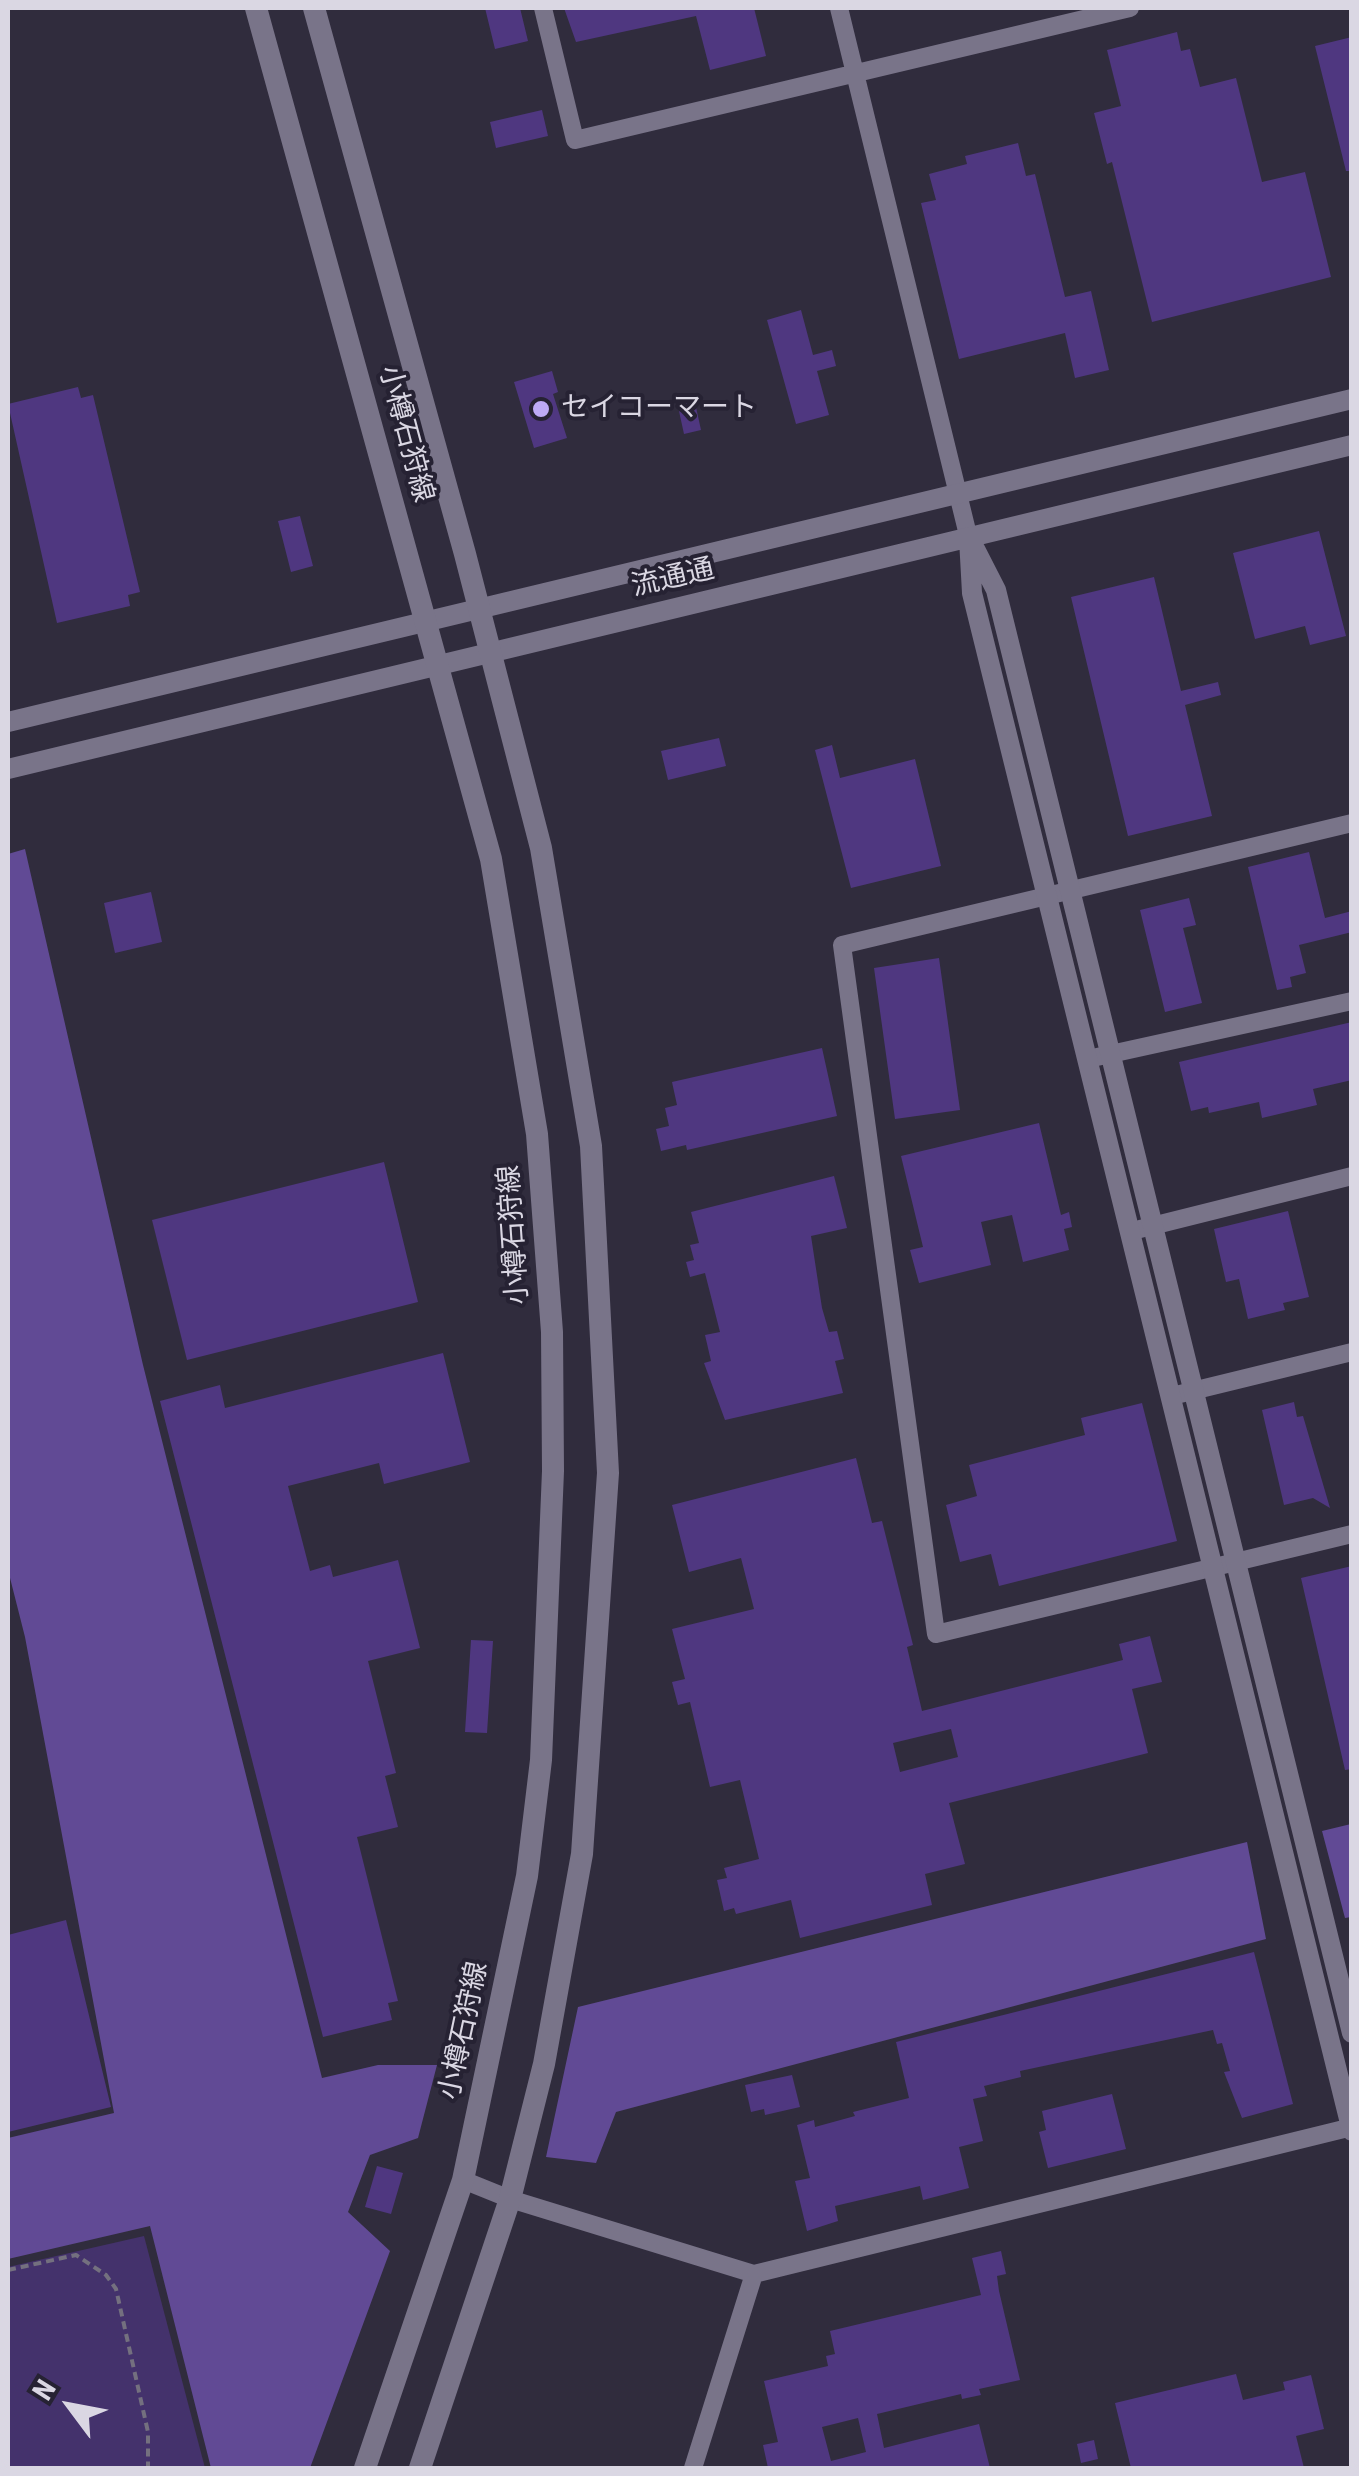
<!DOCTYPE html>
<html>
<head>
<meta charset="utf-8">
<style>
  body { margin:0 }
  #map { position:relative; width:1359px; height:2476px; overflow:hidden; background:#302c3d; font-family:"Roboto Condensed",sans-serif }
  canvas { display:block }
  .frame { position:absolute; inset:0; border:10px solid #dad7e3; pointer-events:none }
  .north { position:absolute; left:20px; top:2356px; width:100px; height:100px; -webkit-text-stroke:8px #262233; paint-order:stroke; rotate:302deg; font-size:28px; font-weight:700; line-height:40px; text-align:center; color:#dad7e3 }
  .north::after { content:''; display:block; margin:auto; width:35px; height:45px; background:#dad7e3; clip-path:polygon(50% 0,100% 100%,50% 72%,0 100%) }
</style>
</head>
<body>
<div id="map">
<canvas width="1359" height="2476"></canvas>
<div class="frame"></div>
<div class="north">N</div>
</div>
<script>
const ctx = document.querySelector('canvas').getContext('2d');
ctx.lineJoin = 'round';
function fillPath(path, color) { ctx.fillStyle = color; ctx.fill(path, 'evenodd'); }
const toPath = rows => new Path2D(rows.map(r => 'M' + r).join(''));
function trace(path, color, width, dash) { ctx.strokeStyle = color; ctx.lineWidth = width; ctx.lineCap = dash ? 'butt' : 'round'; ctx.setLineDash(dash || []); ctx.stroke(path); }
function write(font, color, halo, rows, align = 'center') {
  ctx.font = font + ' "Roboto Condensed","Noto Sans JP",sans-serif'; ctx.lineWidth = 8; ctx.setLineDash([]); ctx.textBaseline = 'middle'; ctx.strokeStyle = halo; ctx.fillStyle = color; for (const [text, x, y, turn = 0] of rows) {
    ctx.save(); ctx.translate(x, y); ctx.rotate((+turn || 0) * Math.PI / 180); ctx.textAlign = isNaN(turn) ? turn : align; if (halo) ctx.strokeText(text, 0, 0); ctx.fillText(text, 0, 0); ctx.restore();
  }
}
const green = toPath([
  [144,2236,205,2468,8,2468,8,2267]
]);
const forest = toPath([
  [25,849,143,1365,322,2078,378,2065,437,2065,418,2138,370,2155,348,2212,390,2251,310,2468,211,2468,150,2226,8,2259,8,2138,114,2113,25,1637,8,1570,8,854],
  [1351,1824,1351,1917,1345,1918,1322,1831],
  [1247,1842,1266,1939,616,2112,596,2163,546,2157,578,2007]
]);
const building = toPath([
  [485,8,520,8,528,41,495,49],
  [564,8,754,8,766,56,710,70,696,16,576,42],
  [1177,32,1181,51,1190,49,1200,87,1236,78,1262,182,1305,172,1331,277,1152,322,1112,162,1107,164,1094,113,1121,106,1107,50],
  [1352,37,1352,171,1346,171,1315,46],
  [542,110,548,136,496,148,490,122],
  [1018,143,1026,176,1035,174,1065,297,1091,291,1109,370,1075,378,1065,333,959,359,921,203,936,200,929,174,967,164,965,156],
  [801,310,813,355,832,350,836,366,817,371,829,415,796,424,767,320],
  [552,371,558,392,553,394,567,438,534,448,514,382],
  [78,387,81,398,93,395,140,592,128,595,130,606,57,623,8,404],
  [694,398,701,430,684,434,677,402],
  [300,516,313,566,291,572,278,521],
  [1319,531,1346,636,1310,645,1305,626,1255,639,1233,553],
  [1154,577,1181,691,1218,682,1221,695,1185,705,1212,816,1128,836,1071,597],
  [719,738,726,766,668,780,661,751],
  [832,745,840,778,915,759,941,866,851,888,815,750],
  [1309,852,1325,918,1352,911,1352,932,1299,945,1306,973,1290,977,1292,987,1277,990,1248,867],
  [151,892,162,942,115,953,104,903],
  [1189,898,1196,925,1183,928,1202,1003,1165,1012,1140,910],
  [939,958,960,1110,895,1119,874,968],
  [1352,1022,1352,1080,1313,1089,1317,1105,1262,1118,1259,1102,1209,1113,1208,1107,1191,1111,1179,1062],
  [822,1048,837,1116,687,1150,686,1145,661,1151,656,1129,669,1126,665,1108,677,1105,672,1082],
  [1039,1123,1061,1215,1069,1212,1072,1227,1064,1229,1069,1250,1023,1262,1012,1215,981,1222,991,1265,919,1283,910,1250,923,1247,901,1156],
  [384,1162,418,1302,187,1360,152,1220],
  [834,1176,847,1228,811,1236,822,1308,829,1332,837,1331,844,1359,835,1361,843,1393,725,1420,704,1363,711,1361,705,1335,720,1332,705,1273,690,1277,686,1262,694,1260,690,1245,699,1243,691,1212],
  [1288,1211,1309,1297,1283,1303,1285,1310,1248,1319,1239,1279,1226,1282,1214,1229],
  [443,1353,470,1462,384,1484,379,1463,288,1486,310,1571,330,1565,333,1577,398,1560,420,1648,368,1661,396,1773,385,1776,398,1827,357,1837,398,2001,388,2003,392,2020,323,2037,160,1401,220,1385,225,1408],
  [1294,1402,1297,1417,1303,1416,1330,1508,1313,1498,1284,1505,1262,1410],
  [1142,1403,1177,1541,999,1586,991,1554,960,1562,946,1505,977,1496,969,1465,1085,1435,1081,1418],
  [856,1458,872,1523,882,1521,913,1645,907,1647,922,1711,1123,1660,1119,1644,1150,1636,1162,1682,1132,1689,1148,1753,949,1803,965,1864,925,1874,932,1905,800,1938,791,1900,736,1914,734,1908,724,1911,717,1880,727,1878,724,1868,759,1859,740,1780,710,1787,690,1702,678,1705,672,1682,685,1679,672,1629,754,1609,741,1558,689,1572,672,1505],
  [951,1729,958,1757,900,1772,893,1743],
  [1352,1566,1352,1769,1345,1770,1301,1578],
  [471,1640,493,1641,487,1733,465,1732],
  [66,1920,111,2107,8,2132,8,1935],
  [1254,1952,1293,2104,1242,2118,1224,2072,1230,2071,1222,2043,1217,2044,1213,2030,1020,2071,1021,2077,984,2086,987,2096,973,2099,983,2141,959,2147,969,2188,923,2200,920,2186,835,2206,838,2221,807,2231,795,2181,810,2178,797,2125,814,2120,815,2127,855,2116,853,2112,909,2098,896,2042],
  [792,2075,800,2107,765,2115,764,2109,751,2112,745,2085],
  [1112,2094,1126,2149,1048,2168,1039,2132,1046,2130,1042,2111],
  [377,2166,403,2173,391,2214,365,2207],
  [1001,2251,1006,2274,997,2276,999,2291,1020,2380,979,2389,981,2395,962,2399,961,2394,877,2414,884,2448,979,2424,990,2468,768,2468,763,2445,778,2442,764,2381,828,2366,826,2356,835,2354,830,2331,981,2295,972,2258],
  [858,2418,866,2452,831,2461,822,2427],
  [1236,2374,1243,2400,1285,2390,1283,2382,1311,2375,1324,2429,1296,2436,1304,2468,1131,2468,1115,2403],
  [1094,2440,1098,2459,1081,2463,1077,2444]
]);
const path = toPath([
  [8,2270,76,2255,106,2275,116,2289,148,2432,148,2468]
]);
const minor = toPath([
  [543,8,575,140,1130,8],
  [839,8,969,539],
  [1352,823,842,945,936,1634,1352,1534],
  [1097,1057,1352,1001],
  [1140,1229,1352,1176],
  [1180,1394,1352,1352],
  [463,2180,510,2199,754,2274,1352,2127],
  [693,2468,754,2274]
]);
const tertiary = toPath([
  [969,539,972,593,1352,2131],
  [973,545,996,590,1352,2033],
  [8,722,1352,399],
  [8,769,1352,445]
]);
const secondary = toPath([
  [256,8,491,859,537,1134,552,1332,553,1471,541,1760,527,1876,463,2180,365,2468],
  [314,8,465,554,541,848,591,1146,608,1473,582,1854,544,2064,510,2199,420,2468]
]);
const markers = [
  [541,409,10,"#bda9f5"]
];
const poiNames = [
  ["セイコーマート",561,409]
];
const streetNames = [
  ["小樽石狩線",405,434,75],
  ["流通通",673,579,-13],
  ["小樽石狩線",515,1235,-94],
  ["小樽石狩線",465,2031,-78]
];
fillPath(green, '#44326c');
fillPath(forest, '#614a95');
fillPath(building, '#4f3780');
trace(path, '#74707f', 4, [8, 5]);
trace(minor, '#797489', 18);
trace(tertiary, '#797489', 20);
trace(secondary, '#797489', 22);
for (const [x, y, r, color] of markers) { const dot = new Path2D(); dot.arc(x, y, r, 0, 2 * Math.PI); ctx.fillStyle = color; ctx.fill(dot); trace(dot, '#262233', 4); }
write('28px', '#dad7e3', '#262233', poiNames, 'left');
write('28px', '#dad7e3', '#262233', streetNames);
</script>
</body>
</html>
